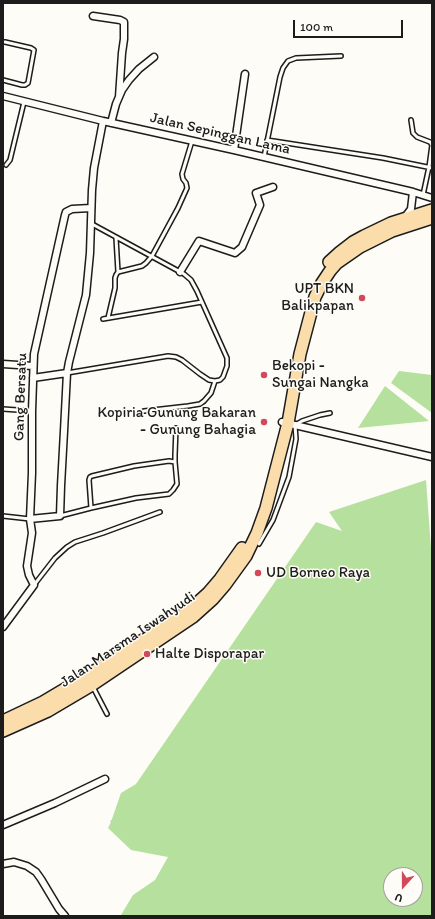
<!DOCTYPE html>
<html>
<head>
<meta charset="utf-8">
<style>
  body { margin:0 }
  #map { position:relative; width:435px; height:919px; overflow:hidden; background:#fdfcf7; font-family:Itim,sans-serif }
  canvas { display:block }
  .frame { position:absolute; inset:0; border:4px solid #1c1c1c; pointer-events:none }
  .north { position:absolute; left:383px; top:867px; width:40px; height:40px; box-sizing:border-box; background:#fdfcf7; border:1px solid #a3a29f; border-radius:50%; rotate:201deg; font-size:11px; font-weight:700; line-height:16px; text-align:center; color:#1c1c1c }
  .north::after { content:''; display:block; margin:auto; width:14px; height:18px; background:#d1495b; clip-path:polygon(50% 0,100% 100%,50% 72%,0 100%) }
  .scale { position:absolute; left:293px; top:20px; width:110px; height:18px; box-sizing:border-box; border:2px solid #1c1c1c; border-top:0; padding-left:5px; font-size:12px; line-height:14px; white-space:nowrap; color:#1c1c1c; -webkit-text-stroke:3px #fdfcf7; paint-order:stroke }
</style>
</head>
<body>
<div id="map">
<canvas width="435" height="919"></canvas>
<div class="frame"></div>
<div class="north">U</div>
<div class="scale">100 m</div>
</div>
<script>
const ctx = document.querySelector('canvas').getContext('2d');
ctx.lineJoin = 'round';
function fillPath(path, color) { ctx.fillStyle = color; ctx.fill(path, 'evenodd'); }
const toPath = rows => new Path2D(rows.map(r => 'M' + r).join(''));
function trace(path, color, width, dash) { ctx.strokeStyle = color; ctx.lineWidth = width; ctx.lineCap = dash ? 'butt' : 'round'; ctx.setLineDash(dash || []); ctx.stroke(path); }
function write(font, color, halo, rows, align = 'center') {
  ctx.font = font + ' Itim,sans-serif'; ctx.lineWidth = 3; ctx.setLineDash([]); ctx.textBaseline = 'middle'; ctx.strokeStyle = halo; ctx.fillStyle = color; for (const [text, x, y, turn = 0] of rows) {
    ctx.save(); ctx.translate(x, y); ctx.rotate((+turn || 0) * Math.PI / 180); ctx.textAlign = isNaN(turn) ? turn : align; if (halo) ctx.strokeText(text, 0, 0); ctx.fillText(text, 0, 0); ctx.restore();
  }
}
const green = toPath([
  [399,371,432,375,432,413,391,383],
  [385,386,429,421,358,428],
  [426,480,432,562,432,916,122,916,121,915,133,895,155,880,168,857,131,850,108,828,111,822,110,822,112,819,121,793,136,784,316,522,342,531,329,512],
  [391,875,415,875,415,899,391,899]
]);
const lane = toPath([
  [3,42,5,42,31,48,34,50,28,83,25,85,22,85,3,80],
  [411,120,413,133,417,137,430,142,432,145,429,167,423,195],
  [267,140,383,158,432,168],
  [264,157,280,77,283,68,288,61,296,58,341,56],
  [6,165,10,160,24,102],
  [116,238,118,272],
  [108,318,115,288,115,278,116,275,118,272,142,266,146,263,152,256,178,208,187,188,186,183,183,179,182,174,192,141],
  [103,319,202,302],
  [67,373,168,356,176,357,182,360,200,374,209,380,215,381,220,380,223,377,227,366,227,358,197,291,191,280,184,274,92,224],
  [3,409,32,411],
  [144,411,188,406,200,404,204,401,211,393,215,381],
  [91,508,136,498,169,494,173,490,177,484,175,462],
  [3,516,30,519],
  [60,516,91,508,89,480,90,477,92,476,134,466,169,461,175,462,175,455,176,428],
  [259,544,273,520,289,477,296,439,295,425,302,421,320,415,330,413],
  [34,585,55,558,67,547,75,542,103,533,160,512],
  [93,687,107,714]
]);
const street = toPath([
  [93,16,120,20,124,22,124,39,122,53,119,97],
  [3,96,103,121,234,150,413,192,432,198],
  [111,123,116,104,122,90,129,80,139,69,154,57],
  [234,150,245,74],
  [405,217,411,209,413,192],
  [180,272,199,241,235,253,242,247,260,205,256,193,273,187],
  [3,364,33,366],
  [33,378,67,373],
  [282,422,432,457],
  [30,519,60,516,61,486,64,431,67,373,69,362,86,295,90,253,92,190,94,168,103,121],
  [3,627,34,585,29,575,27,566,32,533,30,519,32,473,32,411,34,354,65,215,66,212,72,209,91,208],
  [3,825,55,803,105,779],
  [3,864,14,862,27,866,36,872,41,879,59,909,65,916]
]);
const highway = toPath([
  [329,262,340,252,353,242,364,236,391,223,432,210],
  [3,721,43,702,85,677,187,612,208,593,220,579,242,548],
  [3,731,48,711,92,685,193,617,213,599,225,585,246,556,257,533,266,508,288,423,300,354,315,297,322,283,330,271,337,263,360,247,392,231,432,218]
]);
const markers = [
  [362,298,4,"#d1495b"],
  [264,375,4,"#d1495b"],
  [264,422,4,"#d1495b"],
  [258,573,4,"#d1495b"],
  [147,654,4,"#d1495b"]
];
const streetNames = [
  ["Jalan Sepinggan Lama",220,134,13],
  ["Gang Bersatu",21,397,-88],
  ["Jalan Marsma Iswahyudi",128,640,-34]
];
const poiNames = [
  ["UPT BKN",354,289,"right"],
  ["Balikpapan",354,306,"right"],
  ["Bekopi -",272,366],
  ["Sungai Nangka",272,383],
  ["Kopiria Gunung Bakaran",256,413,"right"],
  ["- Gunung Bahagia",256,430,"right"],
  ["UD Borneo Raya",266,573],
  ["Halte Disporapar",155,654]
];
fillPath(green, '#b6e09d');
trace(lane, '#1c1c1c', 6);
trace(street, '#1c1c1c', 9);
trace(highway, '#1c1c1c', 14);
trace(lane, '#fdfcf7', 3);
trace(street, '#fdfcf7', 6);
trace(highway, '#fbddab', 11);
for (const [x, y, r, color] of markers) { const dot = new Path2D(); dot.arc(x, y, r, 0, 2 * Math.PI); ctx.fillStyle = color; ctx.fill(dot); trace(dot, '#fdfcf7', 1.5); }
write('15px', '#1c1c1c', '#fdfcf7', streetNames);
write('15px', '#1c1c1c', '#fdfcf7', poiNames, 'left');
</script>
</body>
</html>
